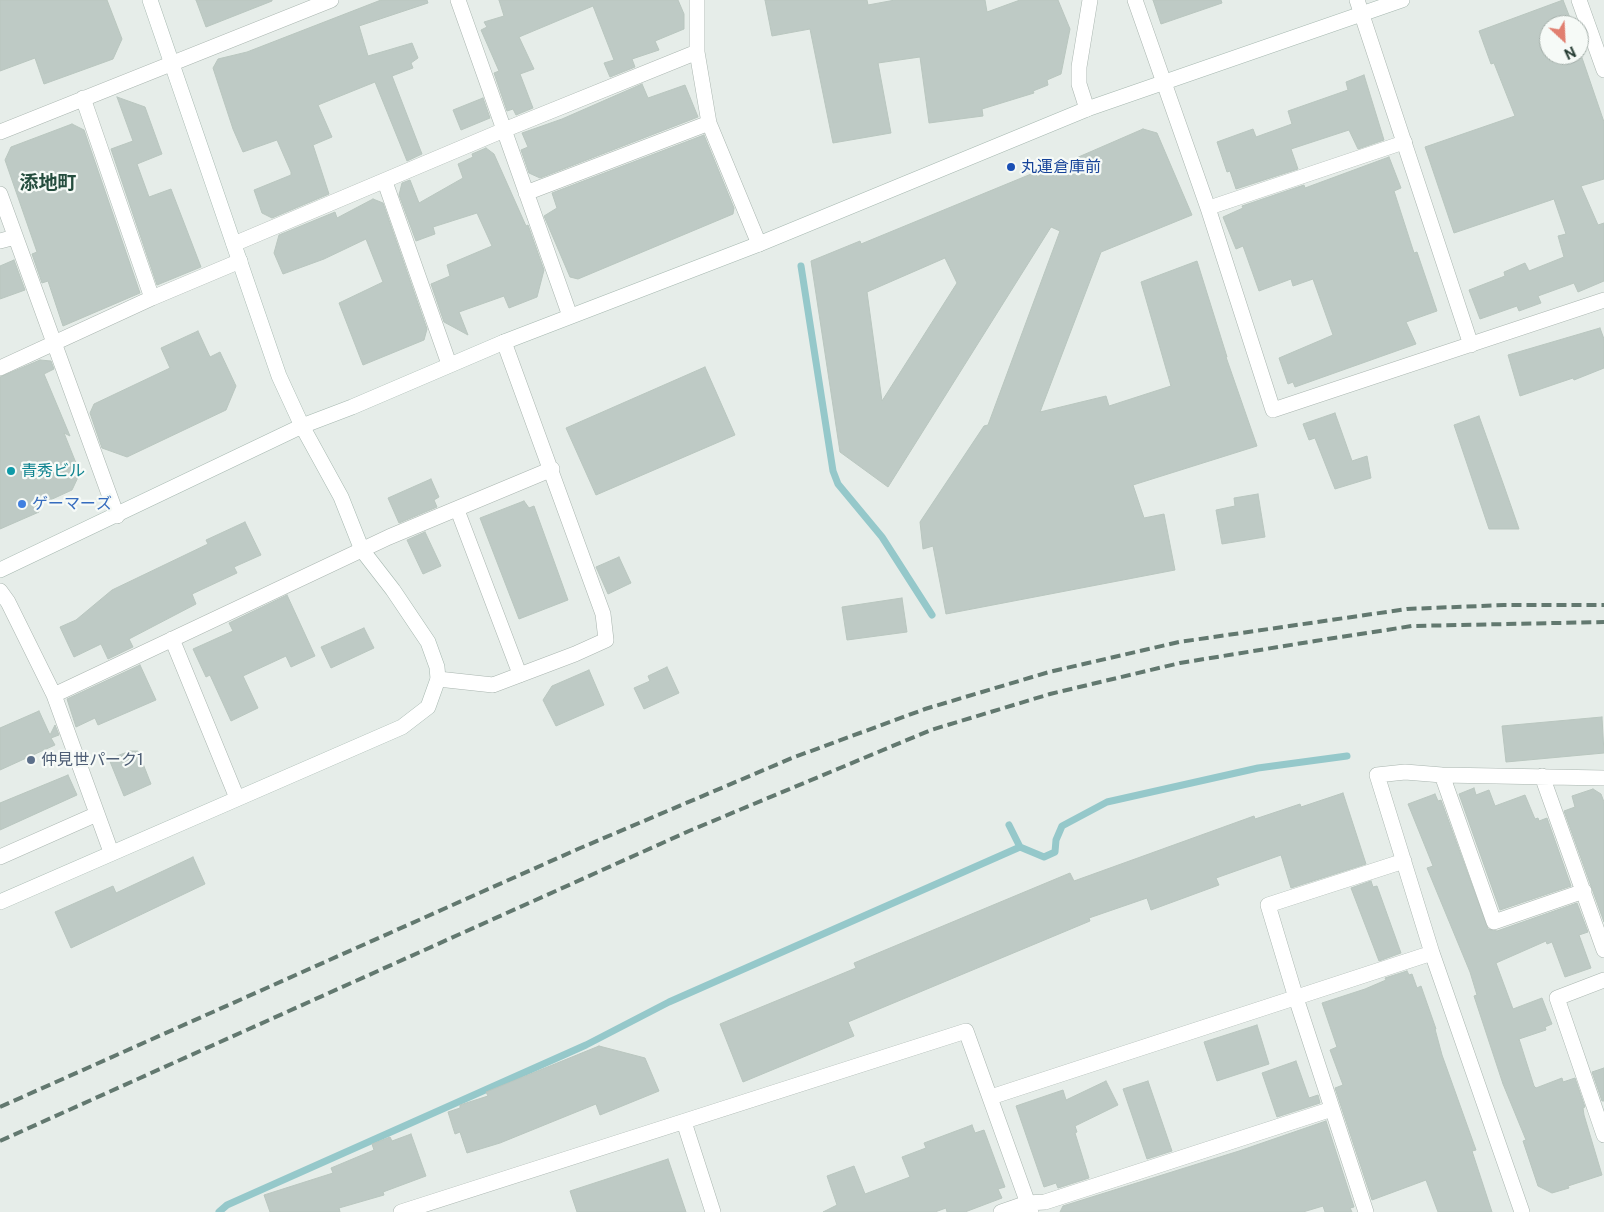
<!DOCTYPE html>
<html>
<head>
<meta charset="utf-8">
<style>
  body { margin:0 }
  #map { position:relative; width:1604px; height:1212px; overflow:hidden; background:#e6ede9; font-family:"Public Sans",sans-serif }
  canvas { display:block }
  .north { position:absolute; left:1539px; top:15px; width:50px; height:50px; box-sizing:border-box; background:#f6faf7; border:1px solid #a3aea9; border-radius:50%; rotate:155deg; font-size:14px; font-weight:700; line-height:20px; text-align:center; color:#273d34 }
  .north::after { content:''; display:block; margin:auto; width:18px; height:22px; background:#e17f70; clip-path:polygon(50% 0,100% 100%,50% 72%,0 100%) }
</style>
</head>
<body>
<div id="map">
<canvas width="1604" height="1212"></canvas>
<div class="north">N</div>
</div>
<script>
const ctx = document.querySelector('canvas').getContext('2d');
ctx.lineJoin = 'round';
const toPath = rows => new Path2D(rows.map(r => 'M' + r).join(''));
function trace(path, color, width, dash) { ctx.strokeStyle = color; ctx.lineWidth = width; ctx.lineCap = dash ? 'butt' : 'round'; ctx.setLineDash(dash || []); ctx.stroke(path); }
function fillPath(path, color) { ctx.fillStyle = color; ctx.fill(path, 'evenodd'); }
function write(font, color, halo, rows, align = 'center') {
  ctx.font = font + ' "Public Sans","Noto Sans JP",sans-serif'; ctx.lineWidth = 4.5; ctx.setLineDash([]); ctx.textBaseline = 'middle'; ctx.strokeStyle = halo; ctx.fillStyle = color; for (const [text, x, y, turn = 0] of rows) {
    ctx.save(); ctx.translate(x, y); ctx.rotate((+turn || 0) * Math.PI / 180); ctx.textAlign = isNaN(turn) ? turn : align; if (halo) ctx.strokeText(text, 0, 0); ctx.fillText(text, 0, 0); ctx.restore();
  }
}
const stream = toPath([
  [801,266,833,471,838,484,882,537,932,615],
  [1009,825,1020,847,1044,857,1055,852,1056,840,1062,826,1107,802,1258,768,1347,756],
  [219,1212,227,1205,586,1045,669,1002,1020,847]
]);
const building = toPath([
  [0,0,107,0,122,39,113,59,44,84,35,58,0,71,0,0],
  [196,0,272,0,272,1,206,27,196,0],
  [381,0,427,0,428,3,359,26,368,56,412,43,418,58,411,63,413,68,392,76,422,154,407,161,375,82,318,105,332,137,313,145,329,194,272,218,262,213,254,190,291,175,291,172,277,140,243,152,233,129,213,68,218,59,247,52,381,0],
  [499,0,678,0,684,14,684,29,655,41,659,50,632,59,635,67,610,77,604,63,614,60,593,6,519,37,534,69,520,74,533,108,516,115,513,109,507,111,494,73,499,71,481,30,487,27,484,22,504,16,499,0],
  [765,0,867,0,868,5,895,0,985,0,987,12,1020,0,1058,0,1070,29,1061,74,1047,80,1048,85,1033,91,1034,93,982,109,983,116,929,123,920,57,878,63,891,133,833,143,810,29,772,36,765,0],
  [1153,0,1221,0,1222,3,1161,24,1153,0],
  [1563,0,1572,23,1571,25,1549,25,1549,55,1579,55,1579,49,1604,122,1604,179,1581,186,1598,225,1604,223,1604,281,1578,292,1574,283,1538,296,1541,303,1519,311,1517,306,1480,319,1469,290,1505,276,1504,272,1525,263,1529,271,1564,257,1558,236,1566,234,1554,199,1454,233,1425,147,1515,116,1494,63,1491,64,1479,31,1563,0],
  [1364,75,1384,140,1358,149,1349,130,1291,149,1298,169,1236,189,1230,171,1227,172,1217,142,1253,129,1256,137,1292,124,1288,111,1348,90,1346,82,1364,75],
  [642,84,648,98,685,85,698,117,540,178,529,173,521,150,528,147,522,133,562,119,642,84],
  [117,97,145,107,162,154,137,164,149,197,171,189,201,267,157,285,111,149,133,141,117,97],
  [483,98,490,118,461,130,453,110,483,98],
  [72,124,84,130,140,293,63,326,48,281,42,283,32,254,37,252,5,160,11,147,72,124],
  [1143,129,1157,133,1192,215,1101,252,1040,412,1106,396,1109,406,1171,386,1141,282,1197,261,1227,357,1226,357,1257,446,1133,485,1144,518,1164,514,1175,570,946,614,933,546,923,549,920,522,984,426,988,425,1060,231,1051,227,888,487,840,452,811,261,860,241,861,244,1036,172,1037,175,1143,129],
  [945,258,957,283,882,401,867,292,945,258],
  [704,135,734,208,733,214,578,279,570,277,544,216,557,208,552,193,704,135],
  [486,148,494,154,526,226,528,225,544,270,537,297,509,308,504,296,459,312,468,335,444,322,431,284,450,276,447,265,492,246,477,213,433,227,435,234,416,241,399,195,402,183,410,180,419,203,463,178,458,164,473,157,472,154,486,148],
  [1389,157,1401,188,1394,191,1414,253,1417,252,1437,311,1406,322,1416,344,1295,387,1293,382,1288,384,1279,358,1333,335,1313,279,1293,286,1291,279,1259,291,1243,246,1236,249,1223,217,1243,208,1242,206,1304,185,1305,188,1389,157],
  [373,199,383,203,427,329,424,340,363,365,339,303,383,282,366,239,324,259,283,274,274,253,279,235,335,212,337,218,373,199],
  [14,260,25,290,0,299,0,266,14,260],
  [1600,328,1604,339,1604,368,1574,380,1573,378,1520,396,1508,355,1600,328],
  [198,331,210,357,220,352,236,386,226,410,127,457,102,448,90,413,94,404,170,368,161,348,198,331],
  [40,360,51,361,54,369,44,374,70,436,64,433,80,473,72,490,37,506,39,512,0,529,0,377,40,360],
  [705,367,735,435,596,495,566,428,705,367],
  [1335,413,1352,461,1367,456,1371,478,1335,489,1315,438,1309,440,1303,424,1335,413],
  [1479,416,1504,486,1519,529,1489,529,1454,425,1479,416],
  [431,479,439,497,434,500,437,507,399,523,388,498,431,479],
  [1258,494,1265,537,1222,544,1216,510,1235,506,1234,498,1258,494],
  [524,501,529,508,534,506,568,600,519,619,480,518,524,501],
  [245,522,261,555,234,567,237,573,192,594,196,604,129,639,133,647,108,659,101,644,74,657,60,627,76,620,112,590,208,544,206,540,245,522],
  [425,532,441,566,423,574,407,540,425,532],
  [619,557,631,583,608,594,596,567,619,557],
  [287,595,315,656,291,667,286,656,243,676,258,708,231,721,210,675,206,677,193,649,233,631,229,623,287,595],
  [902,598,907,632,847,640,842,607,902,598],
  [364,628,374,648,331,668,321,647,364,628],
  [140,665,156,700,98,725,95,718,76,727,67,699,140,665],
  [667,667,679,693,644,709,634,688,650,681,648,676,667,667],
  [589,670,604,705,556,726,543,700,552,686,589,670],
  [39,711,50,735,55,725,59,735,51,738,55,745,0,770,0,728,39,711],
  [1602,717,1604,753,1506,762,1502,726,1602,717],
  [130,751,138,751,151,784,124,796,109,759,130,751],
  [68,775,77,795,0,830,0,803,68,775],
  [1474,788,1476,795,1489,790,1495,806,1525,795,1535,819,1538,818,1539,821,1547,818,1571,886,1500,910,1459,794,1474,788],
  [1593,789,1601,794,1604,802,1604,922,1564,811,1575,807,1572,796,1593,789],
  [1343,793,1366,864,1291,888,1281,855,1216,878,1219,885,1151,910,1147,898,1089,918,1090,921,848,1022,854,1036,743,1082,720,1024,856,968,854,963,1070,873,1074,881,1254,816,1255,819,1300,804,1301,807,1343,793],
  [1435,794,1438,801,1441,800,1488,929,1497,931,1577,903,1588,932,1579,935,1591,968,1565,977,1552,942,1547,944,1546,941,1496,963,1513,1009,1542,998,1552,1024,1545,1027,1546,1030,1519,1039,1534,1086,1536,1088,1562,1078,1563,1082,1575,1078,1585,1107,1583,1108,1584,1115,1602,1175,1568,1186,1569,1188,1552,1193,1538,1186,1523,1141,1526,1140,1503,1084,1474,996,1477,995,1470,972,1427,868,1433,866,1408,804,1435,794],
  [193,857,205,884,71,948,55,912,113,886,116,893,193,857],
  [1371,881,1373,887,1377,886,1401,953,1379,961,1351,888,1371,881],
  [1407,971,1409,975,1412,974,1417,988,1421,986,1436,1029,1435,1029,1442,1055,1476,1150,1472,1151,1492,1212,1438,1212,1426,1180,1372,1200,1335,1088,1343,1085,1330,1050,1337,1047,1322,1003,1365,989,1386,980,1385,978,1407,971],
  [1257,1025,1269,1064,1217,1081,1204,1042,1257,1025],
  [599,1046,645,1058,659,1091,600,1115,596,1104,500,1143,467,1153,460,1132,455,1134,448,1112,460,1108,460,1105,488,1096,486,1092,599,1046],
  [1296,1061,1309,1098,1318,1095,1320,1103,1277,1117,1262,1073,1296,1061],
  [1604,1068,1604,1101,1602,1101,1592,1072,1604,1068],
  [1106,1081,1118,1105,1075,1126,1077,1132,1075,1133,1089,1178,1058,1188,1056,1183,1044,1187,1016,1106,1063,1090,1066,1100,1106,1081],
  [1148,1081,1172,1151,1147,1159,1123,1089,1148,1081],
  [1326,1121,1354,1207,1350,1208,1352,1212,1325,1212,1323,1206,1303,1212,1060,1212,1063,1206,1239,1151,1326,1121],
  [972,1125,975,1133,984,1130,1005,1187,998,1189,1002,1198,965,1212,947,1212,946,1208,935,1212,823,1212,837,1205,827,1176,854,1166,865,1194,910,1177,902,1157,926,1148,924,1143,972,1125],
  [411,1134,426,1176,383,1192,384,1195,339,1208,340,1212,270,1212,264,1195,333,1173,331,1168,374,1150,372,1144,390,1137,392,1141,411,1134],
  [668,1159,686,1212,577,1212,570,1191,668,1159]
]);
const lane = toPath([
  [1208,208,1405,142],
  [457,509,520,675]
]);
const street = toPath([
  [458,0,570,316],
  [697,0,697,52,709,123,759,244],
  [1135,0,1208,208,1273,410,1604,300],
  [1357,0,1471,345],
  [1579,0,1604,70],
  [83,98,152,298],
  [1087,109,1079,84,1079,67,1090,0],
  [0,132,331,0],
  [385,182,449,364],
  [526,193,709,123],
  [0,194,117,516],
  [0,241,15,237],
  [234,244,504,130,697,52],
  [0,368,152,298,240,261],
  [0,591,8,602,54,695,389,537,552,469],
  [172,639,237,798],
  [438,679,493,685,575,654,606,640,603,614,504,342],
  [54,695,111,852],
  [1442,775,1494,922,1584,891],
  [1542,776,1604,950],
  [0,857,97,814],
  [1604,980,1557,998,1604,1135],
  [991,1097,1432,953],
  [684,1122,713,1212],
  [401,1212,966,1031,1031,1212],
  [1001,1212,1027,1203,1045,1202,1332,1109],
  [1366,1212,1296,998,1268,905,1404,861],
  [1522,1212,1432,953,1377,775,1405,772,1442,775,1604,778]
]);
const secondary = toPath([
  [0,570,302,426,352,407,504,342,759,244,1087,109,1402,0],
  [0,902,402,727,428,707,438,679,437,667,428,642,393,590,362,550,341,497,302,426,279,376,150,0]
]);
const rail = toPath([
  [0,1107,578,849,792,758,925,709,1049,672,1179,642,1407,609,1504,605,1604,605],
  [0,1141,689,831,931,730,1050,694,1180,663,1315,641,1412,626,1604,622]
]);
const markers = [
  [1011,167,5,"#1a4fb4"],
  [11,471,5,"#0f9aa8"],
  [22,504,5,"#3f7fe0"],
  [31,760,5,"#5c6f8a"]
];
const transitNames = [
  ["丸運倉庫前",1021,167]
];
const cultureNames = [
  ["青秀ビル",21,471]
];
const shopNames = [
  ["ゲーマーズ",32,504]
];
const serviceNames = [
  ["仲見世パーク1",41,760]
];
const quarterNames = [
  ["添地町",48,183]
];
trace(stream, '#95c8ca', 7);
fillPath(building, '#becac5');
trace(building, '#b9c6bf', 1);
trace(lane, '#a9b5af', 15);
trace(street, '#a9b5af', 16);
trace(secondary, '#a5b7af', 16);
trace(lane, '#fff', 14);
trace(street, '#fff', 15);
trace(secondary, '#fff', 15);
trace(rail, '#62786f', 4, [10, 5]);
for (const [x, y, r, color] of markers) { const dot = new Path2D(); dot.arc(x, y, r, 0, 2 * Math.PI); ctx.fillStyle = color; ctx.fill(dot); trace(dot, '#f6faf7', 2); }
write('16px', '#164399', '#f6faf7', transitNames, 'left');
write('16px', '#0d838f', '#f6faf7', cultureNames, 'left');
write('16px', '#366cbe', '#f6faf7', shopNames, 'left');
write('16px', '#4e5e75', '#f6faf7', serviceNames, 'left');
write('bold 19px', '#254d3e', '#f6faf7', quarterNames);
</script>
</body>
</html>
